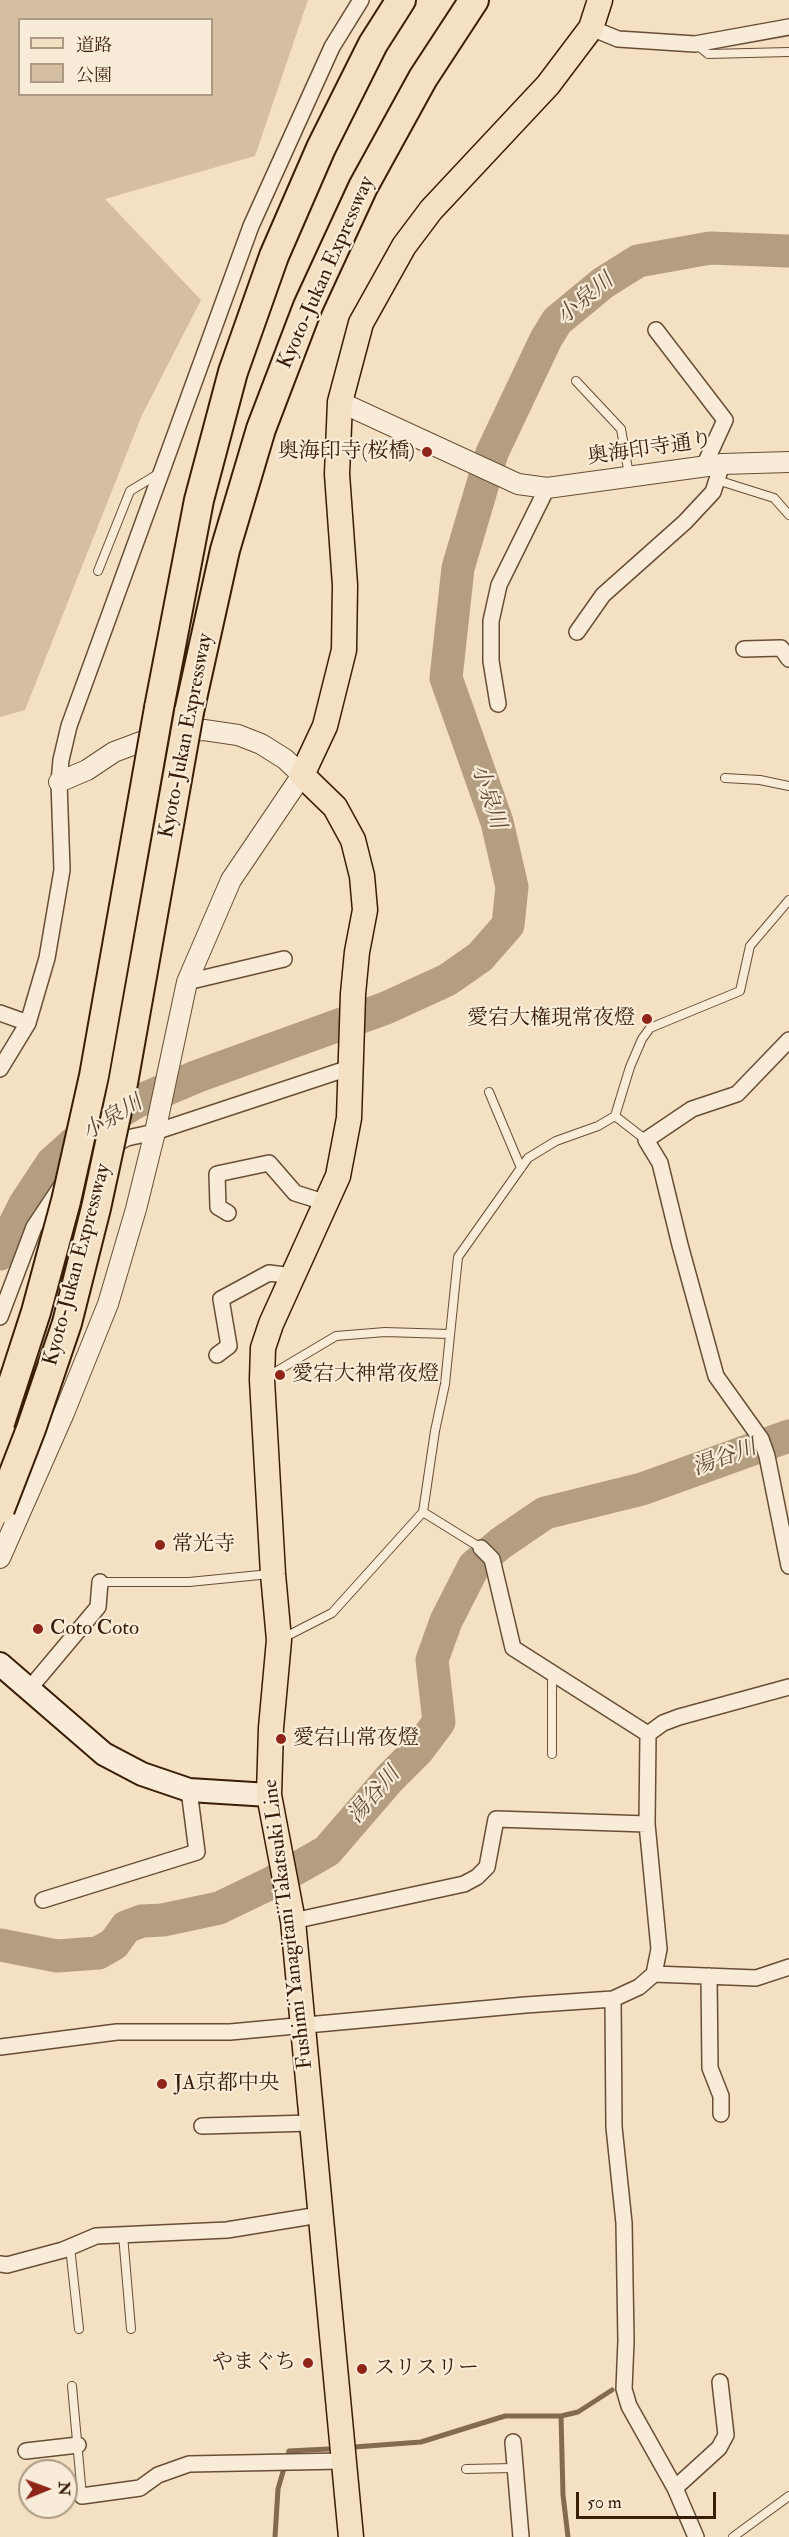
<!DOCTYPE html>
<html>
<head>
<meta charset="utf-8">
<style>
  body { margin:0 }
  #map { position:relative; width:789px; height:2537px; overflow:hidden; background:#f4e0c2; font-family:"IM FELL Double Pica","Noto Serif JP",serif }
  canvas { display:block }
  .legend { position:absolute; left:18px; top:18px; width:195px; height:78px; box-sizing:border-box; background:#f8ebd7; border:2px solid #ac9984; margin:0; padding:8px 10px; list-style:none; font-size:18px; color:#391e07 }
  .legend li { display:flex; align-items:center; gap:12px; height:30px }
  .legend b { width:30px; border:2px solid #ac9984 }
  .north { position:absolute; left:18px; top:2459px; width:60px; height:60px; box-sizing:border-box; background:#f8ebd7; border:2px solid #ac9984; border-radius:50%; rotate:89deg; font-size:16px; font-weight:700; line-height:24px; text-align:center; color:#391e07 }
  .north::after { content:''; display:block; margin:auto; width:21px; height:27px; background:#8f2418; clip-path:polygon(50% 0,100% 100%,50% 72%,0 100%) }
  .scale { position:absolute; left:576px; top:2492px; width:140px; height:27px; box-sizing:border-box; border:3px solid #391e07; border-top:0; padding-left:8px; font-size:18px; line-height:21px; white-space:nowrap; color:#391e07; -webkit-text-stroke:4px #f8ebd7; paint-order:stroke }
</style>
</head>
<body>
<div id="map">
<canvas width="789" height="2537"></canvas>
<ul class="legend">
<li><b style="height:8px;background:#f4e0c2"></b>道路</li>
<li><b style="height:16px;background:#d4bfa2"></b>公園</li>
</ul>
<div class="north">N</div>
<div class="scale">50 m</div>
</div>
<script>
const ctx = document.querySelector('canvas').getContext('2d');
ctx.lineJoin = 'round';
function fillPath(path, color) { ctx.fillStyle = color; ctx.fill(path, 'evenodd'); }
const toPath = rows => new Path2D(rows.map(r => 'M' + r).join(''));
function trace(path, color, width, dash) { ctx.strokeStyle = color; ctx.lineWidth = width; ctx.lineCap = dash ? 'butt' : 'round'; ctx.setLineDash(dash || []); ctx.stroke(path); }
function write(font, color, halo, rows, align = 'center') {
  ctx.font = font + ' "IM FELL Double Pica","Noto Serif JP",serif'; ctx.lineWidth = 4.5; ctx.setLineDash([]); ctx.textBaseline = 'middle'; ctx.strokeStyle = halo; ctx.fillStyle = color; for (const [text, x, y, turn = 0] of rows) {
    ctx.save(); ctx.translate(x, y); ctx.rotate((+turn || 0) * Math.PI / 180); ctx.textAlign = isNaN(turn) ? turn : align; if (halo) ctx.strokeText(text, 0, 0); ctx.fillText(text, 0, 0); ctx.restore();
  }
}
const green = toPath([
  [0,0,308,0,255,156,105,199,201,300,142,415,25,710,0,717],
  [20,20,212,20,212,94,20,94]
]);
const stream = toPath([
  [561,2416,563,2495,568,2537],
  [354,2447,421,2442,505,2416,561,2416,578,2412,612,2390],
  [275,2537,278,2489,289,2451,328,2449]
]);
const river = toPath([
  [0,1254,25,1204,52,1163,82,1136,134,1103,198,1076,386,1008,447,980,480,957,508,925,512,887,497,822,446,678,458,568,492,453,546,339,557,321,603,283,638,261,710,248,789,251],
  [0,1945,57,1956,98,1953,114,1944,126,1927,142,1921,163,1920,219,1908,271,1883,327,1851,390,1778,418,1750,439,1722,432,1660,446,1621,474,1566,501,1543,545,1513,642,1489,789,1436]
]);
const service = toPath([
  [697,45,708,54,789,52],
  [576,381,621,429,629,475],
  [717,480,774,498,789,515],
  [98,571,130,491,158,474],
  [725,778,760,780,789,786],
  [489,1092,521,1168],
  [615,1116,630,1067,642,1039,650,1028,740,991,750,946,789,900],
  [267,1377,336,1336,385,1332,449,1334],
  [481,1548,423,1512,435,1431,445,1384,458,1257,528,1158,556,1141,598,1126,615,1116,646,1140],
  [100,1582,189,1582,270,1574],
  [283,1638,332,1613,423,1512],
  [552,1673,552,1754],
  [123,2235,131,2329],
  [70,2247,79,2329],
  [72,2386,82,2496],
  [466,2469,514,2468],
  [733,2537,789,2496]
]);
const minor = toPath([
  [591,28,618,39,695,44,789,27],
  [656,330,725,420,704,466],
  [577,632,603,595,685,522,713,492,722,464],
  [744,649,781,648,789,659],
  [498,704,491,661,491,621,499,585,547,488],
  [187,982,284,959],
  [0,1013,28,1023],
  [789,1040,737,1094,692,1109,646,1140,660,1163,680,1245,716,1376,761,1439,767,1456,789,1566],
  [0,1069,28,1023,47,958,62,870,59,782,61,760,69,726,251,226,332,47,361,0],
  [228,1213,218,1207,217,1174,269,1163,295,1193,327,1203],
  [0,1317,34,1227,62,1185,92,1156,127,1138,155,1132,352,1067],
  [217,1355,229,1346,221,1299,269,1273,293,1276],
  [481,1548,492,1559,513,1648,648,1734],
  [30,1688,98,1607,100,1582],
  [648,1734,663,1723,679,1717,789,1687],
  [43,1900,197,1852,189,1790],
  [293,1921,464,1884,477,1877,487,1867,496,1819,647,1824],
  [654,1974,756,1978,789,1967],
  [709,1976,710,2068,721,2096,721,2114],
  [613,1999,614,2127,624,2223,626,2341,624,2389,629,2406,675,2488,696,2537],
  [0,2047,117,2032,230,2032,525,2005,613,1999,639,1987,654,1974,659,1949,647,1824,648,1734],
  [202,2126,311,2123],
  [0,2264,7,2265,63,2250,96,2236,227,2230,319,2215],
  [513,2442,521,2537],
  [26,2451,78,2445],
  [675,2488,719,2448,726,2435,720,2382],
  [82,2496,140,2488,158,2475,189,2464,342,2461]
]);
const tertiary = toPath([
  [340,402,518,484,547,488,722,464,789,462],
  [0,1558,64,1413,108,1304,136,1209,155,1132,187,982,231,880,302,775,285,759,261,744,238,735,204,730,162,734,114,752,87,770,59,782]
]);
const secondary = toPath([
  [0,1664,104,1754,142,1774,189,1790,269,1795]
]);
const primary = toPath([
  [351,2537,293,1921,269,1795,271,1728,279,1640,273,1574,262,1380,263,1348,271,1324,338,1176,349,1118,353,994,357,952,365,910,362,876,353,840,335,807,302,775,325,726,344,650,345,585,337,474,340,402,361,323,404,246,431,210,548,85,591,28,600,0]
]);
const motorway = toPath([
  [159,708,199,500,233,372,274,256,321,148,373,44,401,0],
  [189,712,225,550,261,429,308,306,363,187,423,78,474,0]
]);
const motorwayBridge = toPath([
  [0,1423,36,1312,66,1201,94,1076,159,708],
  [0,1509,31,1429,67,1323,96,1208,123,1083,189,712]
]);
const markers = [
  [427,452,6,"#8f2418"],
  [647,1019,6,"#8f2418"],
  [280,1375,6,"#8f2418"],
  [160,1545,6,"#8f2418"],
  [38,1629,6,"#8f2418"],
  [281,1739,6,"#8f2418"],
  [162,2084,6,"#8f2418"],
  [308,2363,6,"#8f2418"],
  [362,2369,6,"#8f2418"]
];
const streetNames = [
  ["Kyoto-Jukan Expressway",327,273,-66],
  ["奥海印寺通り",650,450,-8],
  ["Kyoto-Jukan Expressway",187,736,-79],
  ["Kyoto-Jukan Expressway",78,1265,-75],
  ["Fushimi Yanagitani Takatsuki Line",289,1924,-97]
];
const poiNames = [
  ["奥海印寺(桜橋)",415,452,"right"],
  ["愛宕大権現常夜燈",635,1019,"right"],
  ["愛宕大神常夜燈",292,1375],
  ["常光寺",172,1545],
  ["Coto Coto",50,1629],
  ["愛宕山常夜燈",293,1739],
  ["JA京都中央",174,2084],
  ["やまぐち",296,2363,"right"],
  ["スリスリー",374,2369]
];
const waterNames = [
  ["小泉川",586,300,-40],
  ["小泉川",487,797,72],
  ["小泉川",113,1119,-31],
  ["湯谷川",725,1459,-20],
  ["湯谷川",375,1796,-49]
];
fillPath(green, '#d4bfa2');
trace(stream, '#836b51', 5);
trace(river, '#b49e82', 33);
trace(service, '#684e36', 10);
trace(minor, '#684e36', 18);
trace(tertiary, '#684e36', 22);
trace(secondary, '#391e07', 26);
trace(primary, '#391e07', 27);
trace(motorway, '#391e07', 32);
trace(service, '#f8ebd7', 8);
trace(minor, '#f8ebd7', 15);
trace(tertiary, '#f8ebd7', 20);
trace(secondary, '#f8ebd7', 22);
trace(primary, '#f4e0c2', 24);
trace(motorway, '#f4e0c2', 28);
trace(motorwayBridge, '#391e07', 32, []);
trace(motorwayBridge, '#f4e0c2', 28);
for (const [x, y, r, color] of markers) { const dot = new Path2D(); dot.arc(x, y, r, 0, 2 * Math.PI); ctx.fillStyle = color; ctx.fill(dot); trace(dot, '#f8ebd7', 2); }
write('21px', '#391e07', '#f8ebd7', streetNames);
write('21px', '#391e07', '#f8ebd7', poiNames, 'left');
write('italic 22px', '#644b32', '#f8ebd7', waterNames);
</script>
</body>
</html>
